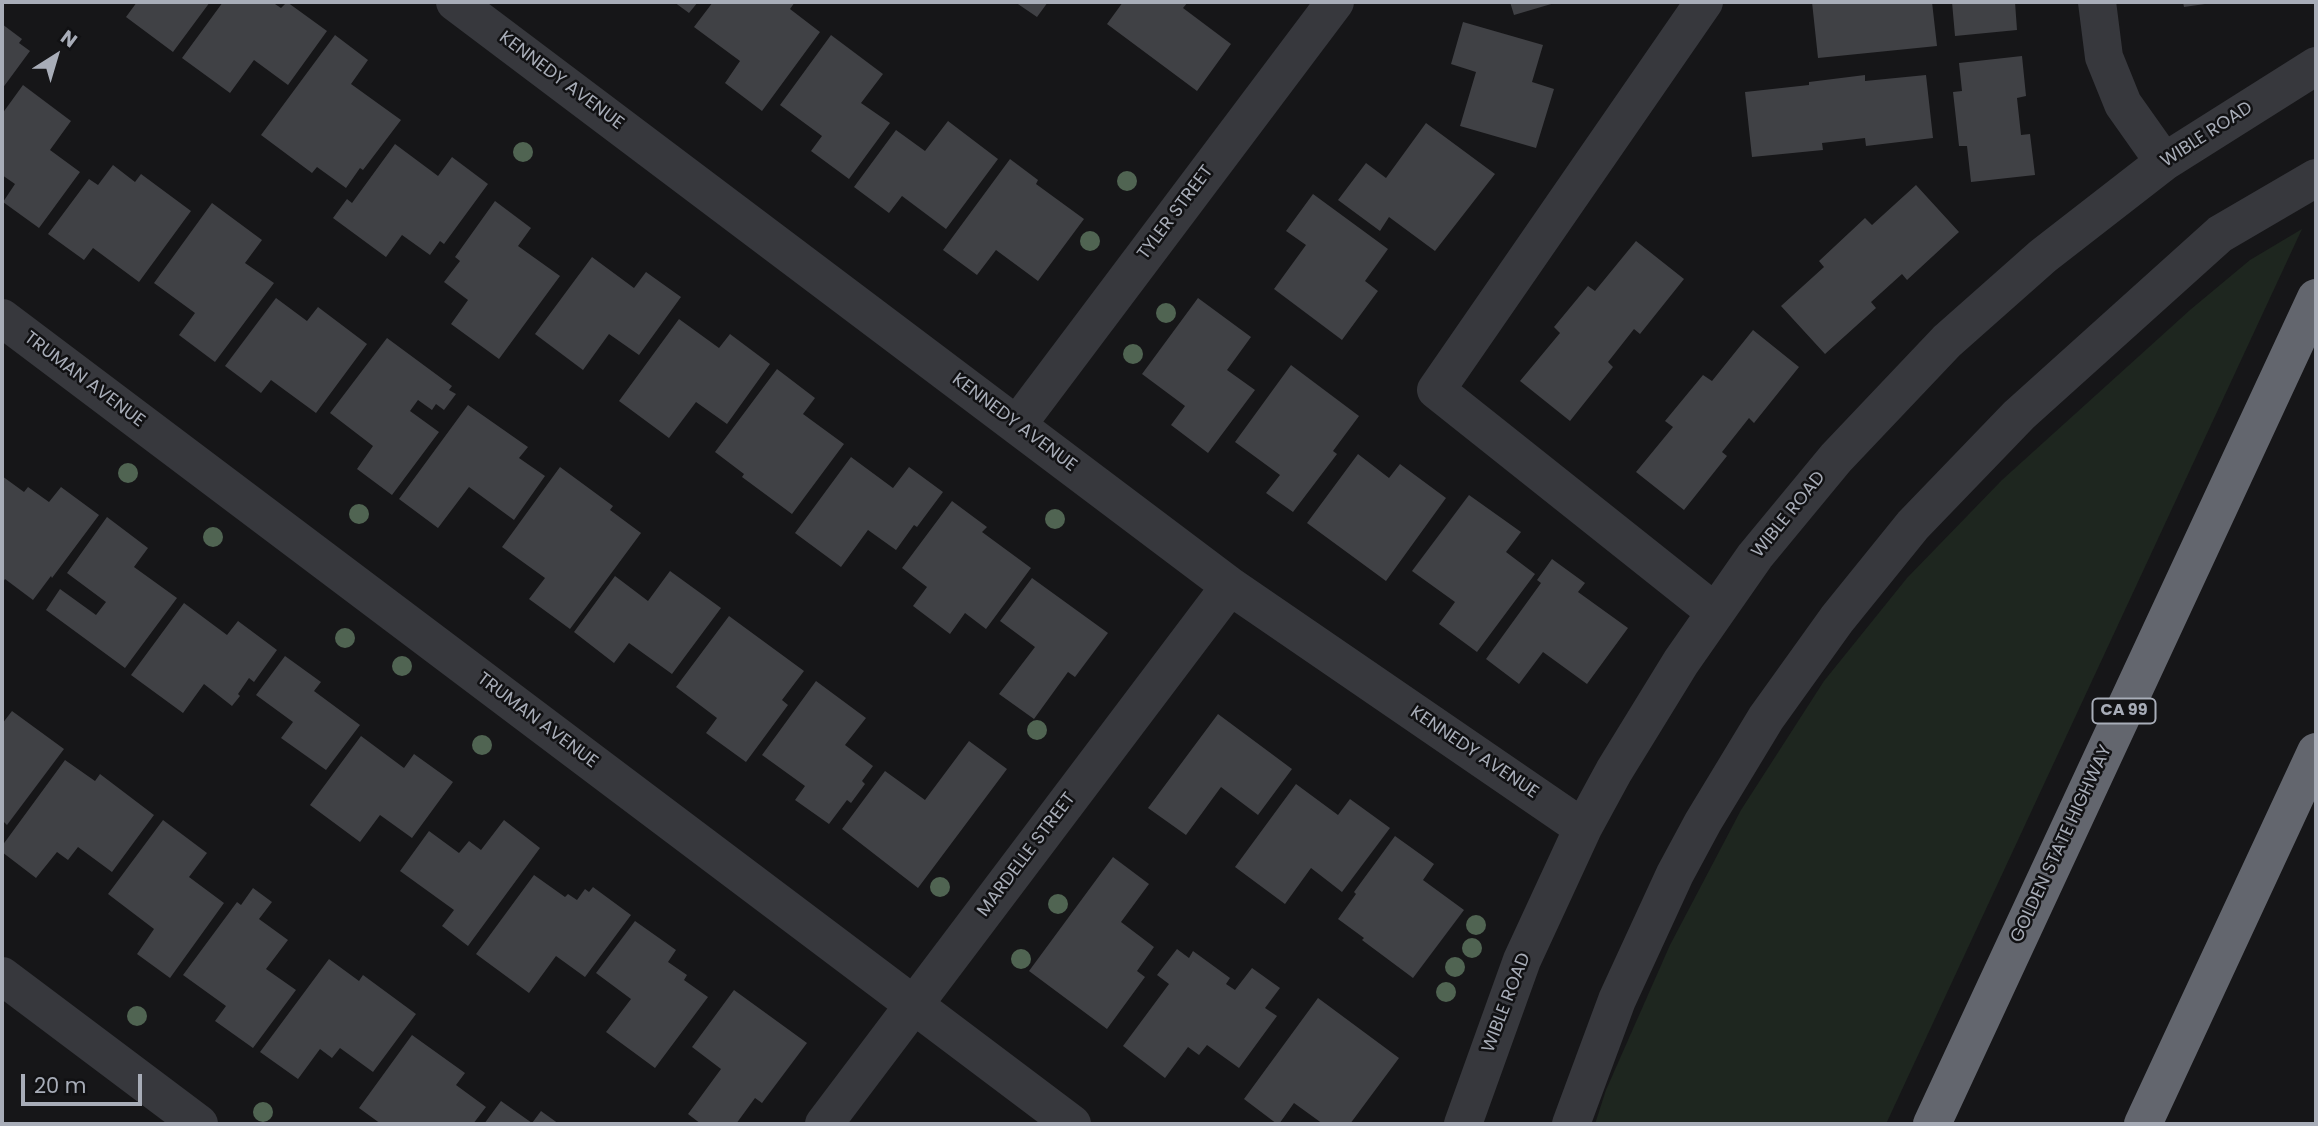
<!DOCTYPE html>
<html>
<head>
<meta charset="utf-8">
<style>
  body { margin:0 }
  #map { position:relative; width:2318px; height:1126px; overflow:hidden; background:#161618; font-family:Poppins,sans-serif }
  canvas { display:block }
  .frame { position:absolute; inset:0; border:4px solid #a8adb8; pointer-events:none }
  .north { position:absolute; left:21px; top:21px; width:70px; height:70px; -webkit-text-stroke:5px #111113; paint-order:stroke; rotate:37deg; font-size:19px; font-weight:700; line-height:28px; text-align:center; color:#a8adb8 }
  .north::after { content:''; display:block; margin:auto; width:24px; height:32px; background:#a8adb8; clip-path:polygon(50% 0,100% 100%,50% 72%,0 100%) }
  .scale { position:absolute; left:21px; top:1074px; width:121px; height:32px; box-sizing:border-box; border:4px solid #a8adb8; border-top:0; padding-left:9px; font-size:21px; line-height:24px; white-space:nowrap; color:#a8adb8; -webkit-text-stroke:5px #111113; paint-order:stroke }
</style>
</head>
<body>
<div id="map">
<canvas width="2318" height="1126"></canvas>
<div class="frame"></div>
<div class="north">N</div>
<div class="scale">20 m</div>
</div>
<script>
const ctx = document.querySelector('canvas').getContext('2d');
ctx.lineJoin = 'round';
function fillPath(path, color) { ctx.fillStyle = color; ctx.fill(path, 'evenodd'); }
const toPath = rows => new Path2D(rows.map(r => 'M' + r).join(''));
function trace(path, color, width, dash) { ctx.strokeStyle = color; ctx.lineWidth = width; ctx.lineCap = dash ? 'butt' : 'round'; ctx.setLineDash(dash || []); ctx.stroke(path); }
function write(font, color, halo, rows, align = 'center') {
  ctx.font = font + ' Poppins,sans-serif'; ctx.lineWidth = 5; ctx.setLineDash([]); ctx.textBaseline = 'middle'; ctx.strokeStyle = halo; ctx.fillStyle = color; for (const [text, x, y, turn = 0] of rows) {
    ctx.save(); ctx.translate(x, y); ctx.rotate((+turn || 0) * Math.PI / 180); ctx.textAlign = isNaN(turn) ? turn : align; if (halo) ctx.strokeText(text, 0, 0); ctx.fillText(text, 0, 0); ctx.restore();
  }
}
const green = toPath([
  [2302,229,1886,1124,1595,1124,1606,1090,1670,945,1741,810,1824,681,1907,578,2002,480,2190,310,2250,260]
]);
const building = toPath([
  [137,2,210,2,173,52,126,17],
  [223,2,272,2,281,8,287,2,327,31,288,85,254,60,230,93,182,58],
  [674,2,698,2,689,13],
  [713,2,795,2,790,9,820,32,762,111,725,83,740,61,694,27],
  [1015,2,1048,2,1037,17],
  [1123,2,1188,2,1183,8,1231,44,1197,91,1107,24],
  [1510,2,1558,2,1514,15],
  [1812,2,1932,2,1937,46,1818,58],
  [1952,2,2015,2,2017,30,1955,36],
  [2183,2,2212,2,2212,3,2184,7],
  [1463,22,1543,45,1532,82,1554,89,1536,148,1460,126,1476,72,1451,64],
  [2,24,22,39,19,43,30,51,2,89],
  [335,35,368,60,351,84,401,120,363,170,360,168,346,188,317,167,312,173,261,135],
  [831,35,883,74,861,103,890,123,849,179,811,151,822,136,780,105],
  [2022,56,2026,96,2017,98,2021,135,2030,134,2035,175,1971,182,1967,146,1959,146,1953,92,1962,91,1959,63],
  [1865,75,1865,81,1926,75,1933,138,1866,146,1865,138,1822,143,1823,150,1752,157,1745,92,1809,85,1809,82],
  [23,85,71,121,50,150,80,172,39,228,3,202,15,184,2,175,2,114],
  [948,121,998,159,946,229,902,196,889,213,854,187,896,130,925,151],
  [1426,123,1495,174,1435,251,1389,217,1380,231,1338,200,1366,163,1386,178],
  [395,144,438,176,452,157,488,184,444,244,440,241,430,255,402,235,386,257,333,218,347,199,352,203],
  [1010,159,1038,180,1036,184,1084,219,1038,281,996,250,977,275,943,250],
  [113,165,135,182,141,174,191,211,139,282,93,248,84,260,48,234,89,179,98,185],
  [1916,185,1959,232,1907,280,1902,274,1871,302,1876,308,1825,354,1781,306,1824,267,1819,261,1865,218,1872,225],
  [1313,194,1388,249,1365,281,1378,291,1342,340,1274,289,1306,245,1286,231],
  [495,201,531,228,518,246,560,276,499,359,451,324,468,300,444,282,460,261,455,257],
  [212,203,262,240,245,263,274,283,215,362,179,335,195,313,154,283],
  [1636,241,1684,279,1640,334,1634,329,1608,362,1613,367,1570,421,1520,381,1560,333,1554,327,1588,286,1595,291],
  [592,257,634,288,646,272,681,297,639,355,609,334,583,370,535,334],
  [276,298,307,321,318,307,367,344,316,413,271,380,261,393,225,366],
  [1198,298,1251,337,1227,370,1255,390,1208,453,1171,425,1185,406,1142,374],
  [679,319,719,348,730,334,770,364,727,424,696,402,669,438,619,401],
  [1753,330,1799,367,1754,423,1749,418,1722,452,1727,456,1684,510,1636,472,1673,427,1665,421,1703,375,1712,381],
  [387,338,452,386,449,390,456,394,444,410,436,404,432,410,418,400,410,411,439,432,392,495,357,469,373,446,330,413],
  [1291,365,1359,416,1333,451,1337,454,1293,512,1266,493,1280,475,1235,442],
  [777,369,815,398,803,414,844,444,792,514,742,477,744,474,715,452],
  [468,405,528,447,519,458,545,476,514,520,469,487,438,528,399,499],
  [1358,454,1389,478,1400,464,1446,498,1386,581,1307,523],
  [851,457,893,488,909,467,943,492,917,527,914,525,896,550,868,530,841,567,795,533],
  [560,467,613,506,610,510,641,533,570,629,529,599,545,578,502,547],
  [2,476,24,492,28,487,49,502,61,487,99,515,52,578,51,576,33,600,5,579,2,584],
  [1469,495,1521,532,1506,552,1535,574,1477,652,1439,624,1455,602,1412,571],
  [952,501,987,527,982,532,1031,568,986,629,965,613,950,634,913,606,927,587,902,568],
  [107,517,148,548,134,567,177,598,125,668,46,610,60,589,96,615,106,602,67,573],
  [1552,559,1585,583,1578,592,1628,628,1587,684,1543,652,1519,684,1486,659,1541,583,1537,580],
  [670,571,721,608,672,674,629,643,614,663,574,632,615,576,648,601],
  [1032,578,1108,633,1075,677,1068,672,1034,719,999,694,1035,647,1000,621],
  [184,603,227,635,238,621,277,650,254,682,249,678,238,694,240,696,232,706,204,684,183,713,131,675],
  [729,616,804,671,782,700,788,705,746,762,706,733,717,718,676,687],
  [285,656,321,682,314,691,360,725,326,770,281,738,293,722,256,695],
  [816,681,866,718,845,745,873,766,862,781,865,784,851,803,847,800,829,824,795,800,805,786,762,755],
  [12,711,64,749,7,825,2,820,2,724],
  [1218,714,1292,769,1258,815,1221,787,1186,835,1148,808],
  [361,736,404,768,414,754,453,782,412,838,380,815,360,842,310,805],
  [969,741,1007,769,918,888,842,829,885,771,925,800],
  [65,760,95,781,100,774,154,815,112,872,78,847,68,860,57,852,36,878,2,852,2,846],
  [1296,784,1338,815,1350,799,1390,828,1342,892,1311,868,1285,904,1235,867],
  [163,820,207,853,189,877,224,903,170,978,137,954,154,929,108,894],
  [504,820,540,848,468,946,442,926,454,910,400,871,429,831,459,853,469,841,481,850],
  [1395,836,1434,864,1423,880,1464,910,1413,978,1362,940,1364,938,1338,919,1356,894,1354,892],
  [1113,857,1149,884,1121,922,1154,947,1137,971,1145,977,1107,1029,1029,971],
  [534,875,565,897,568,894,577,900,585,889,589,892,593,887,631,915,585,977,556,956,529,993,476,954],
  [253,888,272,902,259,919,288,940,266,969,296,990,253,1048,215,1021,226,1006,183,975,237,902,241,905],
  [635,921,676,950,668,962,687,975,684,980,708,997,655,1068,606,1032,631,999,596,973],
  [1177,949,1189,958,1193,951,1230,978,1226,984,1235,990,1252,968,1280,988,1265,1008,1277,1016,1239,1068,1207,1045,1199,1055,1188,1047,1165,1078,1123,1046,1169,984,1157,975],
  [329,959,359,981,363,975,416,1014,373,1072,340,1048,332,1058,320,1049,298,1079,260,1052],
  [734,990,807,1043,762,1103,755,1098,736,1124,701,1124,688,1114,721,1069,692,1047],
  [1318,998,1399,1058,1350,1124,1323,1124,1294,1103,1279,1124,1277,1124,1244,1099],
  [412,1035,465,1073,456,1085,486,1107,473,1124,381,1124,359,1108],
  [501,1101,532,1123,541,1111,559,1124,484,1124]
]);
const minor = toPath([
  [455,2,1230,586,1583,828],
  [1704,2,1436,390,1715,612],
  [2097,2,2104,57,2123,104,2164,162],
  [2,318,1072,1124],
  [1017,425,1335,2],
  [2,976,199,1124],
  [824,1124,1230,586],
  [1463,1124,1522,960,1583,828,1614,771,1681,662,1755,556,1836,458,1947,341,2043,256,2164,162,2316,66],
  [1571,1124,1617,1000,1675,874,1703,822,1766,718,1837,619,1913,525,2019,415,2220,234,2316,178]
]);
const highway = toPath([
  [1932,1124,2316,298],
  [2143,1124,2316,752]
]);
const trees = [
  [523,152],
  [1127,181],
  [1090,241],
  [1166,313],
  [1133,354],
  [128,473],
  [359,514],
  [1055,519],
  [213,537],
  [345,638],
  [402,666],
  [1037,730],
  [482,745],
  [940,887],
  [1058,904],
  [1476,925],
  [1472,948],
  [1021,959],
  [1455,967],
  [1446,992],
  [137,1016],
  [263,1112]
];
const shields = [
  [2124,711,63]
];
const shieldNames = [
  ["CA 99",2124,711]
];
const streetNames = [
  ["KENNEDY AVENUE",561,81,37],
  ["WIBLE ROAD",2207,135,-33],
  ["TYLER STREET",1176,213,-53],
  ["TRUMAN AVENUE",84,380,37],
  ["KENNEDY AVENUE",1014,423,37],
  ["WIBLE ROAD",1789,515,-51],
  ["TRUMAN AVENUE",537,721,37],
  ["KENNEDY AVENUE",1474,753,34],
  ["GOLDEN STATE HIGHWAY",2062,844,-65],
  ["MARDELLE STREET",1027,855,-53],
  ["WIBLE ROAD",1507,1003,-69]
];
fillPath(green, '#1e261f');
fillPath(building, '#404145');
trace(minor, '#37383d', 38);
trace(highway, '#63666e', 38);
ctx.fillStyle = '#506452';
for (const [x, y] of trees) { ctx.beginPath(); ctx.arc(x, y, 10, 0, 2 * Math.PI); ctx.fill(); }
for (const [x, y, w] of shields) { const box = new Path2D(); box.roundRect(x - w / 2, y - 12.5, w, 25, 5); ctx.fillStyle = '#111113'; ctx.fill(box); trace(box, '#a8adb8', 2); }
write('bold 16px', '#a8adb8', null, shieldNames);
write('18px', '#a8adb8', '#111113', streetNames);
</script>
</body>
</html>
